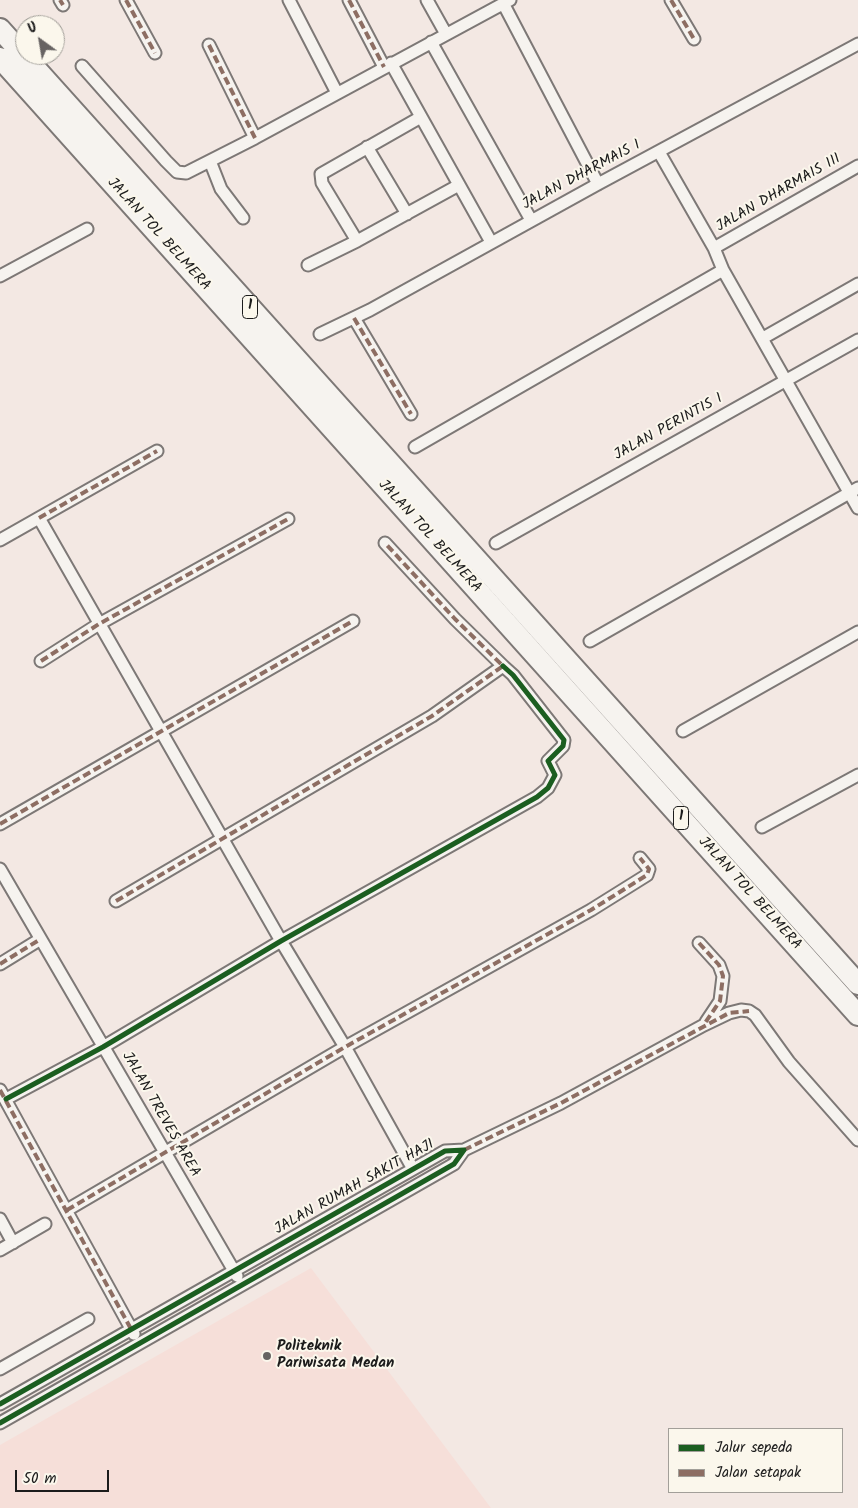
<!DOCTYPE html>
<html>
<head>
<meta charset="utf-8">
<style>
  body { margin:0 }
  #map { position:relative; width:858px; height:1508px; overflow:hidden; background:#f3e8e3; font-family:Kalam,sans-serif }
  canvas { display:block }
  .legend { position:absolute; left:668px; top:1428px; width:175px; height:65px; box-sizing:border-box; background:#fbf7ec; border:1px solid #a29f99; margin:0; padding:6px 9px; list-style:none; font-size:15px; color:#1c1c1c }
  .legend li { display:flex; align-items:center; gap:10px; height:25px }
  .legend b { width:25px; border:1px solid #a29f99 }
  .north { position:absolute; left:15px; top:15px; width:50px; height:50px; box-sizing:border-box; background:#fbf7ec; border:1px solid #a29f99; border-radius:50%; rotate:328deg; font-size:14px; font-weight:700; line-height:20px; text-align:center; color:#1c1c1c }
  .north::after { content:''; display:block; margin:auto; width:18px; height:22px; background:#676362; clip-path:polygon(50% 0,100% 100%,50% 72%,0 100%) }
  .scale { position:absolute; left:15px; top:1470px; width:94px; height:22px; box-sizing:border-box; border:2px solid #1c1c1c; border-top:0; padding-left:6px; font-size:15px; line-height:18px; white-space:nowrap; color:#1c1c1c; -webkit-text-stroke:4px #fbf7ec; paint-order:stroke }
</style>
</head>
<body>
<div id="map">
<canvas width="858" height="1508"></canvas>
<ul class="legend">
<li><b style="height:6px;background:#1b5e20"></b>Jalur sepeda</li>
<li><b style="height:6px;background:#8d6e63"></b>Jalan setapak</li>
</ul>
<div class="north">U</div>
<div class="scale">50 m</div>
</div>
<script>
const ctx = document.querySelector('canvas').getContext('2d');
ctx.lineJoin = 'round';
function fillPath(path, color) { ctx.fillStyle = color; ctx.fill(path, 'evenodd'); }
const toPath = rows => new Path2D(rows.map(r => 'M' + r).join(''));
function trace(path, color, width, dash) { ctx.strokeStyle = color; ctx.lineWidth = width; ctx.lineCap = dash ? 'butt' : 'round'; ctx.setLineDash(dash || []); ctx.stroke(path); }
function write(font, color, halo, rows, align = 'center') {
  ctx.font = font + ' Kalam,sans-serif'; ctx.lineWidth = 4; ctx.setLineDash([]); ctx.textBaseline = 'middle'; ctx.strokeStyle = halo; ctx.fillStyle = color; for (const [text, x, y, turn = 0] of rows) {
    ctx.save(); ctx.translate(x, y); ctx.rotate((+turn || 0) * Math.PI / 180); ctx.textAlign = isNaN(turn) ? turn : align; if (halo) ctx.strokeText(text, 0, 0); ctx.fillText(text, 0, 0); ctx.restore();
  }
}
const built = toPath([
  [311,1268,491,1508,0,1508,0,1445]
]);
const minor = toPath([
  [60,0,63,5],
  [126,0,155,53],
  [289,0,337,93],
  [349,0,384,67],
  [427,0,446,34],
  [671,0,694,39],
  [503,3,598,184],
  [431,42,531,220],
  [209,45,255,138],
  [391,63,491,242],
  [82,66,166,161,177,172,186,173,255,138,510,0],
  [367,147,407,214],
  [659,152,714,248,723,270,858,508],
  [210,161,221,189,243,218],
  [357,241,322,183,321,174,421,117],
  [714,248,858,166],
  [308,265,357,241,459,185],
  [0,276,87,229],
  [354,318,411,414],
  [320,334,370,310,598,184,858,44],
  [763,338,858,284],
  [415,447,723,270],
  [39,518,281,941,345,1047,413,1169],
  [0,540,157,451],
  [496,543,858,340],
  [590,641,858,488],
  [41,661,99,624,288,519],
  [683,731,858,632],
  [0,824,353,621],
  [762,827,858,775],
  [0,869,237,1276],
  [116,901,432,716,503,666,455,619,385,543],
  [699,943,719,965,723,976,720,1001,706,1022],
  [0,964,39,940],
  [0,1090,134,1334],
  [6,1099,103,1047,281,941,537,797,548,788,555,775,548,761,563,746,564,740,513,675,503,666],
  [464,1150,561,1103,704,1025,729,1013,741,1010,749,1011,755,1015,789,1062,858,1140],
  [67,1210,345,1047,591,910,647,875,649,869,640,858],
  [0,1219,13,1243],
  [0,1250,45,1224],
  [0,1369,88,1319],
  [0,1404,445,1151,464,1150,454,1164,0,1423]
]);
const motorway = toPath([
  [0,29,858,984],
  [0,58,858,1015]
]);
const quiet = toPath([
  [60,0,63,5],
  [126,0,155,53],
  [349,0,384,67],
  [671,0,694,39],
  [209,45,255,138],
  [354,318,411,414],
  [39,518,157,451],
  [41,661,99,624,288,519],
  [0,824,353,621],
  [116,901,432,716,503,666,455,619,385,543],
  [699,943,719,965,723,976,720,1001,705,1023],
  [0,964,39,940],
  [0,1090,131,1329],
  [464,1150,561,1103,729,1013,749,1011],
  [67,1210,345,1047,591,910,647,875,649,869,640,858]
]);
const cycleway = toPath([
  [6,1099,103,1047,281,941,537,797,548,788,555,775,548,761,563,746,564,740,513,675,503,666],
  [0,1404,445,1151,464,1150,454,1164,0,1423]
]);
const markers = [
  [267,1356,5,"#676362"]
];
const shields = [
  [250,307,15],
  [681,818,15]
];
const shieldNames = [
  ["1",250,307],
  ["1",681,818]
];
const streetNames = [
  ["JALAN DHARMAIS I",582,176,-28],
  ["JALAN DHARMAIS III",779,194,-30],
  ["JALAN TOL BELMERA",158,235,48],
  ["JALAN PERINTIS I",669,428,-29],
  ["JALAN TOL BELMERA",429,537,48],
  ["JALAN TOL BELMERA",749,894,48],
  ["JALAN TREVES AREA",160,1115,60],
  ["JALAN RUMAH SAKIT HAJI",355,1188,-29]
];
const poiNames = [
  ["Politeknik",277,1347],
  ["Pariwisata Medan",277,1364]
];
fillPath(built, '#f6dfd9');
trace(minor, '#7d7876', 15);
trace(motorway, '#7d7876', 24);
trace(minor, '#f6f3ef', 11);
trace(motorway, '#f6f3ef', 20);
trace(quiet, '#8d6e63', 4, [8, 4]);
trace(cycleway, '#1b5e20', 5);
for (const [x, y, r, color] of markers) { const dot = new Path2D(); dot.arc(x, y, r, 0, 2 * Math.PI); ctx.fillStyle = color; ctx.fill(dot); trace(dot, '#fbf7ec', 2); }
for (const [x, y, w] of shields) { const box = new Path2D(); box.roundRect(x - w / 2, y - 11.5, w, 23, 4); ctx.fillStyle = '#fbf7ec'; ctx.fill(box); trace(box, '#1c1c1c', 1); }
write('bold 14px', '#1c1c1c', null, shieldNames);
write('15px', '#1c1c1c', '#fbf7ec', streetNames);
write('bold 15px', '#1c1c1c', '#fbf7ec', poiNames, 'left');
</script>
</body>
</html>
